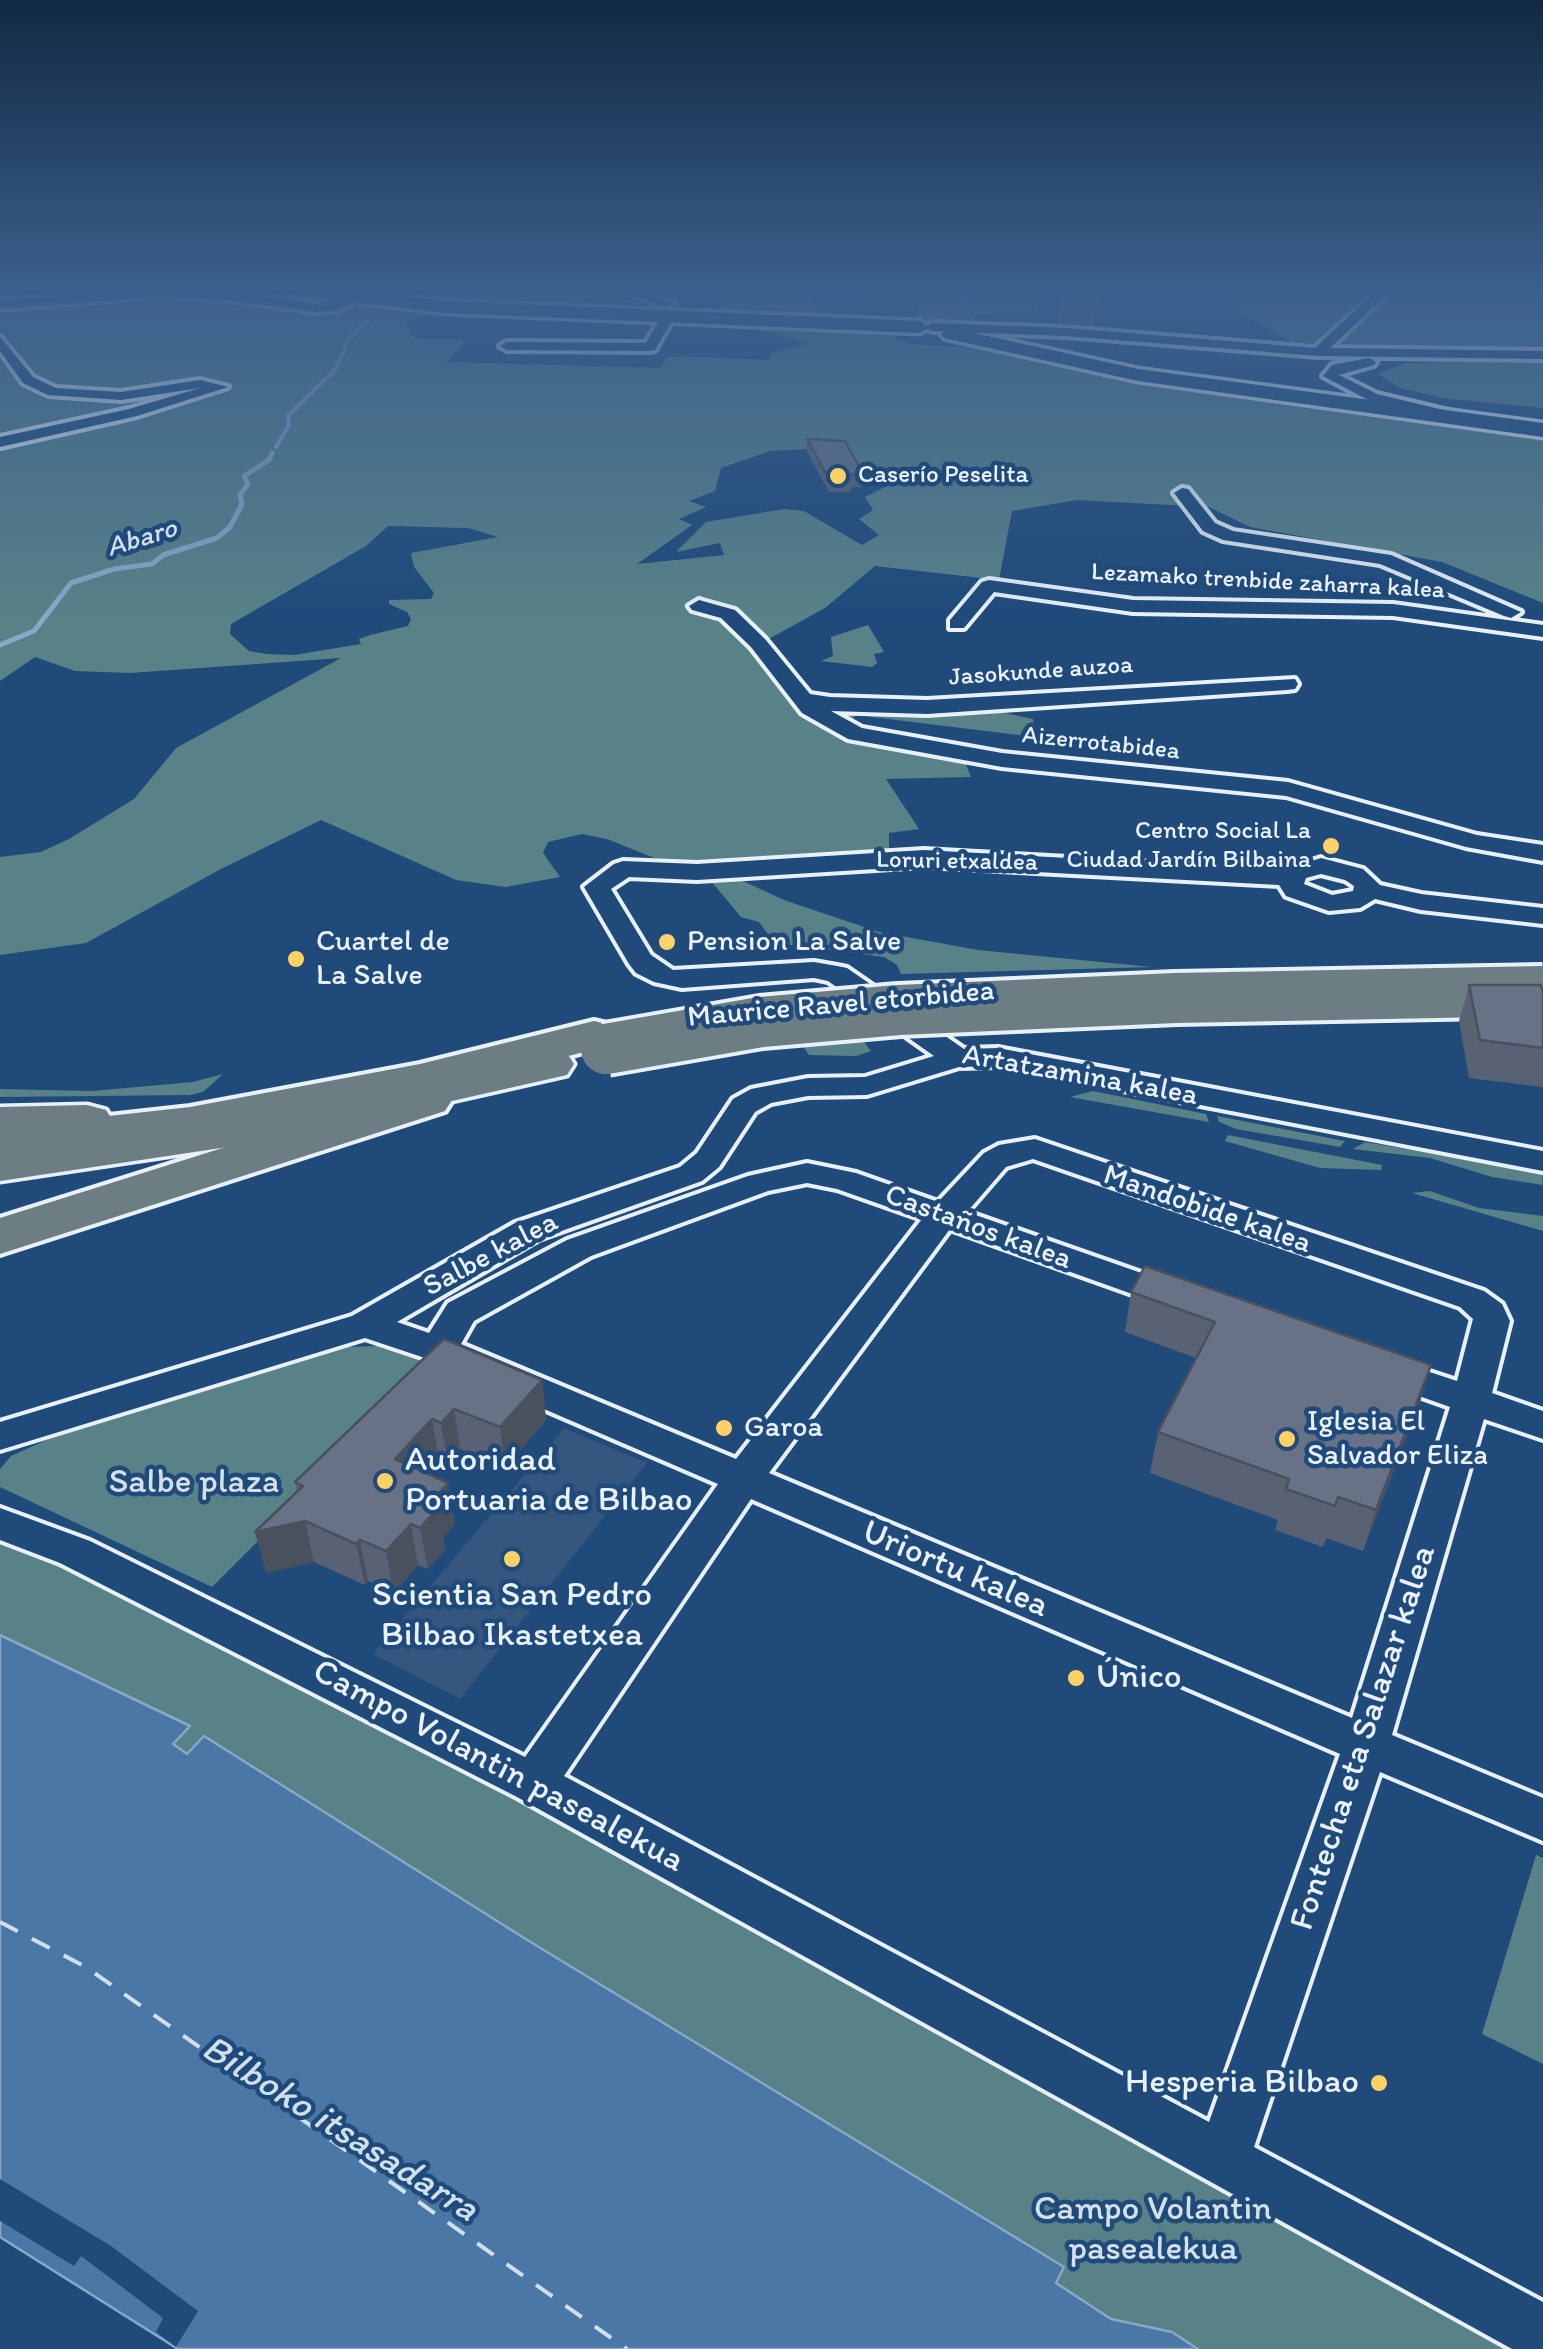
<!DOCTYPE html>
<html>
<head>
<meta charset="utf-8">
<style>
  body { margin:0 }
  canvas { display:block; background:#1f4a7a }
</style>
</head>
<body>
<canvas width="1543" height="2349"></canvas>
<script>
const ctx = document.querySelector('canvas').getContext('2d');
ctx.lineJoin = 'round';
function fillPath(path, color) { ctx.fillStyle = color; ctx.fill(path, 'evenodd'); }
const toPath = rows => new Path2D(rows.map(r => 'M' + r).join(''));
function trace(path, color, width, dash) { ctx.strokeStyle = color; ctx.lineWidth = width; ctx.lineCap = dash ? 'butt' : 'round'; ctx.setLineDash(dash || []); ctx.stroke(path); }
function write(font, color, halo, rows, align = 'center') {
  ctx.font = font + ' Itim,sans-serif'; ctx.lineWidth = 9; ctx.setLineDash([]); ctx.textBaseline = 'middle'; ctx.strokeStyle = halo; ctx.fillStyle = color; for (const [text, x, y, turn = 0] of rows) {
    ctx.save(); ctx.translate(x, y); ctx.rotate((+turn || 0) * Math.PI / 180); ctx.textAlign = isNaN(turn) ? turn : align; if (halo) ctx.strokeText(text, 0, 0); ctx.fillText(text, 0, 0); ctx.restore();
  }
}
const built = toPath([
  [564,1428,647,1463,460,1699,373,1654]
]);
const green = toPath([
  [305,289,796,289,839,318,724,314,718,302,694,293,624,304,616,310,436,304],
  [846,289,1053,289,1035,313,978,314,969,325,914,323,920,308,872,306],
  [1151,289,1347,289,1421,294,1425,289,1543,289,1543,352,1291,342,1205,293,1185,297,1160,296],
  [173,293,313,311,371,302,376,310,426,314,407,321,409,331,417,339,465,340,447,362,661,368,668,356,769,360,772,353,809,344,748,327,754,323,878,330,911,344,1002,349,1531,432,1531,437,1543,439,1543,603,1442,562,1250,527,1209,507,1077,500,1012,511,999,580,875,566,825,608,765,641,775,680,802,714,996,711,1033,719,1034,737,856,715,837,733,965,762,971,777,886,779,919,829,889,833,889,854,669,864,607,839,582,834,548,842,543,853,560,877,505,887,456,880,321,820,219,870,86,943,0,955,0,857,41,852,69,839,134,799,176,748,341,658,130,673,75,671,35,657,0,681,0,304],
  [810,449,867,470,887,486,865,497,873,510,859,519,879,535,862,545,804,511,784,509,706,522,676,552,720,543,724,555,637,564,692,525,679,519,706,507,689,501,715,491,721,468,770,451],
  [388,526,468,528,498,537,411,553,414,567,434,593,431,599,389,600,389,604,407,612,411,619,408,626,370,635,359,639,361,644,294,655,267,654,249,651,230,634,231,624,366,546],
  [1543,359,1543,408,1442,398,1400,388,1378,374,1406,363],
  [868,625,884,652,874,654,877,663,872,667,821,661,833,656,831,637],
  [730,875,784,900,879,932,978,950,1152,967,901,974,897,965,884,957,790,945,770,937,759,922,741,917,710,880],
  [861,1038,871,1051,856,1056,809,1055,801,1043],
  [223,1074,203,1092,190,1095,0,1097,0,1089,92,1091,193,1082],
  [1093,1091,1206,1114,1209,1122,1070,1097],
  [1217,1116,1345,1141,1340,1147,1236,1129,1219,1122],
  [1228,1135,1382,1165,1381,1170,1320,1168,1225,1141],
  [1365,1142,1542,1172,1543,1185,1492,1177,1430,1158,1353,1149],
  [1430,1191,1479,1208,1543,1216,1543,1231,1412,1193],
  [378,1346,435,1364,212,1587,0,1487,0,1469,11,1456,51,1438,308,1356,342,1347],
  [0,1511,67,1531,1543,2349,1198,2349,1172,2332,1111,2319,1056,2283,1063,2266,524,1938,204,1736,187,1754,172,1744,189,1726,0,1635],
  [1536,1855,1543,1858,1543,2064,1482,2034]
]);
const water = toPath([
  [0,1635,190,1726,173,1744,187,1754,204,1736,524,1938,1064,2267,1056,2283,1111,2319,1172,2332,1198,2349,178,2349,0,2237,0,1635]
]);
const pier = toPath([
  [0,2179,111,2246,198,2311,176,2347,156,2332,163,2318,81,2256,74,2266,0,2221]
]);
const streamFar1 = toPath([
  [954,305,982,289],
  [276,447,289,425,288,416,336,369,349,338,369,320]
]);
const stream = toPath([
  [0,645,34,631,71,583,114,569,152,564,163,555,217,538,230,527,242,504,240,495,248,484,244,476,269,460,272,453]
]);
const ferry = toPath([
  [0,1922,86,1967,627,2349]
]);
const street = toPath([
  [151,289,229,292,316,304,354,295,360,299,338,310,316,312,229,300,159,296,0,309,0,301,151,289],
  [616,289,634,289,675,304,665,307,616,289],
  [1379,289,1392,289,1330,348,1543,351,1543,359,1318,356,1066,336,932,331,925,327,932,323,1066,328,1315,348,1379,289],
  [669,311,675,315,655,350,650,351,507,350,500,346,507,342,646,343,664,312,669,311],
  [0,337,33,377,56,388,121,392,200,380,228,387,137,416,0,447,0,437,129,409,200,388,121,400,48,395,23,383,0,351,0,337],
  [1369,358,1376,362,1374,365,1339,375,1377,394,1452,412,1444,417,1368,400,1323,376,1332,365,1369,358],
  [1182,488,1188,489,1215,523,1233,531,1391,555,1521,612,1511,618,1504,616,1380,564,1223,540,1203,531,1174,493,1182,488],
  [989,580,1133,600,1393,604,1543,625,1543,637,1393,616,1133,612,994,592,964,628,950,628,950,620,982,582,989,580],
  [699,600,735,610,765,639,810,694,830,697,927,700,1295,679,1298,684,1295,689,1287,690,927,714,831,711,862,728,1002,753,1288,782,1477,835,1543,845,1543,861,1466,847,1286,796,1002,767,848,739,802,713,751,647,721,618,692,610,689,606,699,600],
  [924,850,1283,870,1321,858,1363,869,1380,885,1421,894,1543,908,1543,924,1421,910,1375,899,1360,908,1329,911,1286,896,1279,885,924,866,697,880,629,877,611,889,651,955,673,970,814,962,837,966,847,968,964,1049,998,1048,1543,1151,1543,1171,998,1066,959,1067,867,1095,808,1096,771,1103,755,1112,719,1167,702,1181,539,1239,397,1322,429,1333,448,1303,567,1240,748,1176,807,1163,856,1173,938,1202,984,1153,999,1145,1035,1139,1484,1291,1502,1304,1510,1321,1492,1393,1543,1411,1543,1439,1484,1419,1392,1735,1543,1798,1543,1841,1380,1772,1254,2147,1543,2302,1543,2349,1512,2349,517,1797,60,1563,0,1540,0,1508,90,1541,525,1757,718,1484,428,1359,365,1338,0,1450,0,1422,352,1316,515,1223,680,1167,697,1153,733,1099,751,1089,808,1078,865,1077,934,1056,828,981,814,978,682,988,654,982,636,973,629,964,584,887,614,864,623,861,697,864,924,850],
  [1321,874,1345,880,1354,886,1353,891,1332,895,1304,884,1306,878,1321,874],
  [1033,1159,1460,1307,1473,1319,1457,1381,1387,1358,1374,1362,1369,1371,1374,1380,1450,1407,1352,1718,769,1473,950,1229,1163,1305,1175,1309,1187,1305,1193,1297,1187,1289,967,1212,1006,1167,1033,1159],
  [807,1183,837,1189,922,1219,736,1459,461,1344,474,1321,591,1256,768,1191,807,1183],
  [751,1499,1340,1754,1209,2122,564,1776,751,1499]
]);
const secondary = toPath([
  [279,289,335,289,446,301,920,321,930,327,920,333,446,313,288,294,279,289],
  [951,328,1138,369,1543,423,1543,437,1138,381,944,338,941,334,951,328]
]);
const primary = toPath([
  [594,1021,611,1025,618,1035,611,1045,441,1089,452,1100,445,1111,0,1254,0,1218,359,1105,190,1137,0,1158,0,1128,190,1107,420,1064,594,1021]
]);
const highway = toPath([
  [549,1049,567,1053,574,1064,567,1075,288,1138,0,1181,0,1147,70,1137,0,1139,0,1107,87,1105,106,1110,113,1121,106,1132,288,1106,549,1049]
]);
const primaryBridge = toPath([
  [606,1049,761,1022,899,1010,1176,998,1543,991]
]);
const wall = toPath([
  [1107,299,1093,326,1058,324,1059,308],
  [807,439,863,474,862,487,851,487,851,492,829,492,807,452],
  [1469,985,1543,992,1543,1087,1469,1078,1459,1021],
  [1131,1292,1431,1365,1419,1405,1363,1551,1326,1538,1323,1547,1275,1530,1278,1520,1150,1473,1158,1432,1196,1358,1125,1332],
  [444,1339,542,1380,546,1420,505,1468,460,1449,448,1464,439,1460,427,1473,448,1483,455,1524,443,1538,445,1550,428,1569,418,1565,394,1593,368,1581,365,1585,314,1562,266,1573,297,1492,295,1482]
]);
const shadedWall = toPath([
  [1106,289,1108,289,1107,299,1093,326,1095,310],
  [1431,1365,1419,1405,1363,1551,1376,1510],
  [542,1380,546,1420,505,1468,500,1427],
  [454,1409,460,1449,448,1464,441,1423],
  [432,1419,439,1460,402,1500,395,1459],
  [448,1483,455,1524,443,1538,445,1550,428,1569,420,1528,429,1504],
  [305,1521,314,1562,266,1573,255,1532],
  [411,1524,418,1565,394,1593,386,1551],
  [360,1540,368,1581,365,1585,356,1544]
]);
const building = toPath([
  [1068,289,1106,289,1095,310,1059,308,1068,289],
  [807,439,845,441,863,474,849,474,851,479,829,479,807,439],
  [1469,985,1541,985,1543,992,1543,1048,1480,1040,1469,985],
  [1145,1266,1431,1365,1376,1510,1338,1497,1335,1506,1286,1489,1289,1479,1158,1432,1215,1322,1131,1292,1145,1266],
  [444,1339,542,1380,500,1427,454,1409,441,1423,432,1419,395,1459,448,1483,429,1504,438,1508,420,1528,411,1524,386,1551,360,1540,356,1544,305,1521,255,1532,303,1486,295,1482,444,1339]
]);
const markers = [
  [838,476,10,"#ffd166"],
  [1331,846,10,"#ffd166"],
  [667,942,10,"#ffd166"],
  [296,959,10,"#ffd166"],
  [724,1428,10,"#ffd166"],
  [1287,1439,10,"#ffd166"],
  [385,1481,10,"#ffd166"],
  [512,1559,10,"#ffd166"],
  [1076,1678,10,"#ffd166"],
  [1379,2083,10,"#ffd166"]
];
const farPoinames = [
  ["Caserío Peselita",858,476],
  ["Centro Social La",1311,832,"right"],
  ["Ciudad Jardín Bilbaina",1311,861,"right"]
];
const farStreetnames = [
  ["Lezamako trenbide zaharra kalea",1268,582,3],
  ["Jasokunde auzoa",1041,672,-4],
  ["Aizerrotabidea",1101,744,6],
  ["Loruri etxaldea",957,862,1]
];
const farWaternames = [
  ["Abaro",142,539,-17]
];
const poiNames = [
  ["Cuartel de",316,942],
  ["La Salve",316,976],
  ["Pension La Salve",687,942],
  ["Iglesia El",1307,1422],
  ["Salvador Eliza",1307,1456],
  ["Garoa",744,1428]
];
const streetNames = [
  ["Maurice Ravel etorbidea",841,1005,-5],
  ["Artatzamina kalea",1080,1076,10],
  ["Mandobide kalea",1207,1210,19],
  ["Castaños kalea",978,1228,20],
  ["Salbe kalea",491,1255,-28]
];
const nearPoinames = [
  ["Autoridad",405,1461],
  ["Portuaria de Bilbao",405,1501],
  ["Scientia San Pedro",512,1596,"center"],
  ["Bilbao Ikastetxea",512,1636,"center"],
  ["Único",1096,1678],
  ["Hesperia Bilbao",1359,2083,"right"]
];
const nearParknames = [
  ["Salbe plaza",194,1483],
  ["Campo Volantin",1153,2210],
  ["pasealekua",1153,2250]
];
const nearStreetnames = [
  ["Uriortu kalea",955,1570,23],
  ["Fontecha eta Salazar kalea",1364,1738,-72],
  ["Campo Volantin pasealekua",498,1767,28]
];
const nearWaternames = [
  ["Bilboko itsasadarra",339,2130,32]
];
fillPath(built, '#35567e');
fillPath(green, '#588188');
fillPath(water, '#4a77a5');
trace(water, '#89a8c6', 2.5);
fillPath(pier, '#1f4a7a');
trace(streamFar1, '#89a8c6', 4);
trace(stream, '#89a8c6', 5);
trace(ferry, '#d0dfec', 4, [20, 16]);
trace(street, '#e8f1f8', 8);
trace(secondary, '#e8f1f8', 7);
trace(primary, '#e8f1f8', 8);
trace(highway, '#e8f1f8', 7);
fillPath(street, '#1f4a7a');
fillPath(secondary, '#1f4a7a');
fillPath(primary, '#6c7e84');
fillPath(highway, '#6c7e84');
trace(primaryBridge, '#e8f1f8', 58, []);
trace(primaryBridge, '#6c7e84', 50);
fillPath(wall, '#596274');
fillPath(shadedWall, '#49505e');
fillPath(building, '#687287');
trace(building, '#49505e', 2.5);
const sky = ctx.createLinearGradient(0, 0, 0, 618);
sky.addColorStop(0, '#112943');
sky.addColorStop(0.47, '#3c608d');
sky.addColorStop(1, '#3c608d00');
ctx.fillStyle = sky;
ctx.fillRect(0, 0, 1543, 618);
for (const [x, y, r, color] of markers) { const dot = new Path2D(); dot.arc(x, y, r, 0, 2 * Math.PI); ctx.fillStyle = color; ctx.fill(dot); trace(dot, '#1f4a7a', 4); }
write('25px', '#e8f1f8', '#1f4a7a', farPoinames, 'left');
write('25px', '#e8f1f8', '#1f4a7a', farStreetnames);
write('italic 28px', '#d0dfec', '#1f4a7a', farWaternames);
write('30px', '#e8f1f8', '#1f4a7a', poiNames, 'left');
write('30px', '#e8f1f8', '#1f4a7a', streetNames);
write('35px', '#e8f1f8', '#1f4a7a', nearPoinames, 'left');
write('35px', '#d2e0e7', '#1f4a7a', nearParknames);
write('35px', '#e8f1f8', '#1f4a7a', nearStreetnames);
write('italic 38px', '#d0dfec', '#1f4a7a', nearWaternames);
</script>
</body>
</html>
